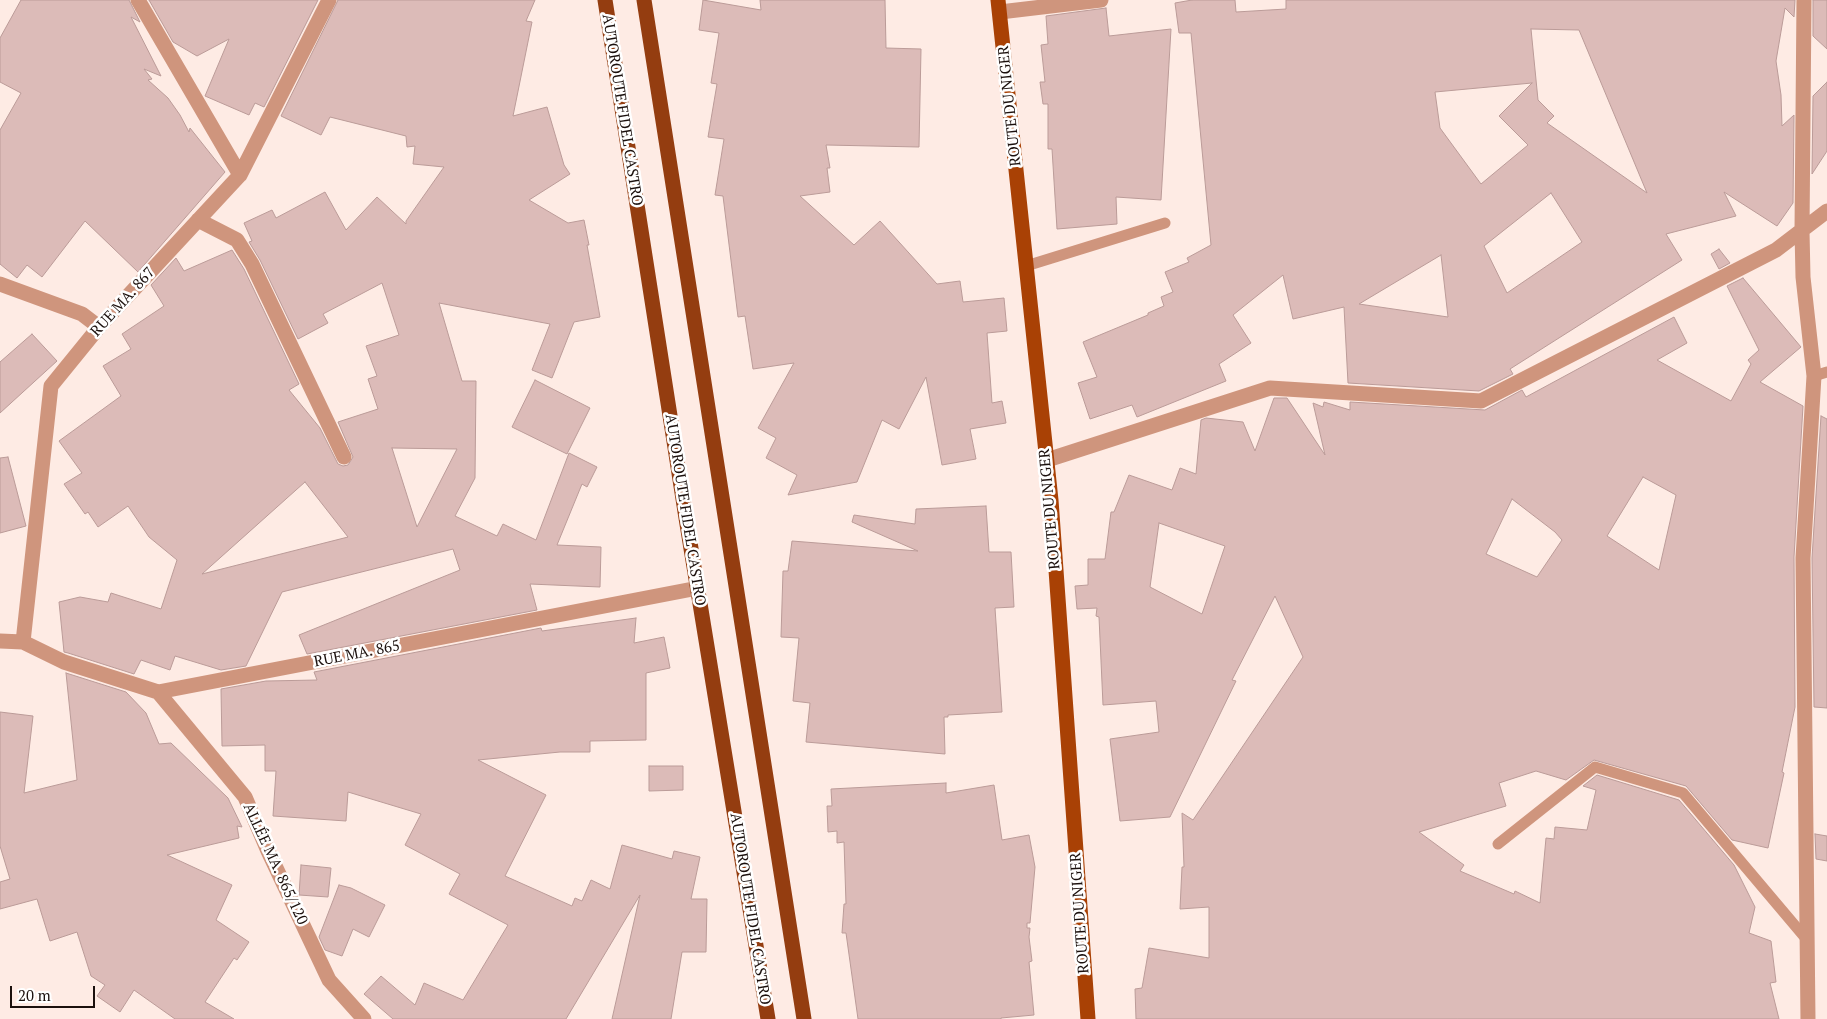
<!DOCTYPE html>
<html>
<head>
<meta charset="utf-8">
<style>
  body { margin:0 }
  #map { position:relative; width:1827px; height:1019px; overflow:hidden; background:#feebe4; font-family:"PT Serif",serif }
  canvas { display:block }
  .scale { position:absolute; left:10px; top:986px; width:85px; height:22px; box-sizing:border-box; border:2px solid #1b100d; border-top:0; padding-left:6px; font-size:15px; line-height:18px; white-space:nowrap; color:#1b100d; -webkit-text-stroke:4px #fff; paint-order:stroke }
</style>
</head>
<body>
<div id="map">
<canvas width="1827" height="1019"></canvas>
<div class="scale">20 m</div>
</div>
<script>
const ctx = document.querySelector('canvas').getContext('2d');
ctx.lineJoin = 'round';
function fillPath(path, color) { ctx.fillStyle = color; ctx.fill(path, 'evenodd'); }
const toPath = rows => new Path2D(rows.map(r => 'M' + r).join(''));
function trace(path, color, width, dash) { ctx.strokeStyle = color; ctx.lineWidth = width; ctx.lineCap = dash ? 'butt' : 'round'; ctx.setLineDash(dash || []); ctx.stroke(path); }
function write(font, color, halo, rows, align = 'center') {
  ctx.font = font + ' "PT Serif",serif'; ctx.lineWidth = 5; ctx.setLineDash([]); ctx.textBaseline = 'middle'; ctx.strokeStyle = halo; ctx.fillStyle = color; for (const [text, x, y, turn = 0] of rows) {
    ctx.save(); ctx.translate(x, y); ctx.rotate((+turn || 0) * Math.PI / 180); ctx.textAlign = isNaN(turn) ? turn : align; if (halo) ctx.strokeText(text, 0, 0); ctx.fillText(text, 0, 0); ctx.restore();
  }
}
const building = toPath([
  [21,0,129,0,140,22,131,17,161,76,144,69,152,79,148,80,168,98,180,115,189,132,190,128,225,172,138,272,85,221,42,277,27,265,17,278,0,264,0,130,21,93,0,82,0,38,21,0],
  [149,0,318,0,264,107,255,103,249,115,205,96,229,39,197,56,173,42,149,0],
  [338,0,535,0,526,21,532,22,513,116,547,107,564,165,570,174,529,200,568,223,584,220,589,245,587,245,600,317,574,322,552,378,532,370,550,324,439,303,462,381,476,381,475,478,455,516,497,536,503,524,536,540,569,453,597,467,587,487,582,484,557,545,601,547,600,587,530,584,537,610,307,654,299,635,460,570,453,549,282,592,246,666,221,670,175,656,170,670,141,660,134,674,68,653,64,652,59,602,80,597,108,602,111,593,161,609,177,560,149,537,128,506,98,527,88,512,85,514,64,484,82,473,59,441,121,396,103,366,131,349,122,334,164,306,151,285,176,258,184,271,232,250,244,269,299,384,289,390,320,428,338,464,343,466,348,465,353,457,338,422,378,409,368,379,377,376,366,346,399,335,382,283,323,314,328,323,298,339,260,260,249,242,252,241,244,223,272,210,276,218,325,192,346,230,377,197,406,224,406,221,444,167,413,164,415,146,407,147,406,136,330,117,321,135,281,116,338,0],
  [392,448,457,449,417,527,392,448],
  [305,482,348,537,202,574,305,482],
  [703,0,761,10,760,0,885,0,886,48,921,49,919,147,826,145,830,168,827,168,830,192,800,196,854,245,880,221,937,284,960,281,963,302,1004,298,1007,331,987,333,992,403,1002,401,1006,423,970,429,976,459,942,465,926,377,899,429,882,420,857,482,788,495,797,475,766,458,776,438,758,428,794,363,753,369,745,316,738,317,723,196,715,195,724,139,708,137,717,84,711,83,719,33,699,30,703,0],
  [1192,0,1235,0,1236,12,1286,9,1286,0,1795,0,1794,17,1785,8,1776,61,1781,95,1782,126,1794,115,1793,203,1777,226,1724,192,1736,216,1666,234,1682,260,1510,369,1513,374,1479,391,1348,383,1344,307,1293,319,1283,275,1233,315,1251,343,1219,364,1226,381,1137,417,1132,405,1090,419,1078,383,1097,377,1083,342,1148,315,1148,313,1164,306,1161,297,1173,292,1165,272,1189,262,1187,258,1211,245,1191,33,1179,33,1175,3,1192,0],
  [1531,29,1579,30,1647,193,1547,123,1554,116,1538,100,1531,29],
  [1532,83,1499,116,1528,145,1481,184,1440,128,1435,92,1532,83],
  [1551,193,1582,242,1507,293,1484,246,1551,193],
  [1441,255,1448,317,1359,304,1441,255],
  [1813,0,1827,0,1827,49,1813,36,1813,0],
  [1106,8,1109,36,1171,29,1161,200,1116,197,1117,224,1057,229,1052,149,1048,149,1048,104,1043,104,1040,82,1045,82,1041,45,1048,44,1046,16,1106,8],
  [1827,82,1827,151,1812,174,1813,96,1827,82],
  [1719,249,1730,263,1719,269,1711,254,1719,249],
  [1743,278,1801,347,1760,382,1803,406,1794,557,1795,707,1782,772,1784,773,1768,848,1732,840,1686,786,1594,760,1566,780,1536,771,1499,783,1506,806,1419,832,1464,865,1460,871,1514,894,1515,891,1540,903,1546,838,1554,839,1555,827,1587,830,1596,790,1583,786,1597,775,1679,800,1734,865,1755,907,1749,933,1771,941,1776,982,1770,983,1779,1019,1136,1019,1135,989,1142,988,1149,948,1209,958,1209,907,1180,909,1182,867,1184,867,1182,813,1193,820,1303,657,1275,596,1232,680,1236,681,1170,817,1120,821,1110,739,1159,732,1156,701,1103,705,1099,617,1096,616,1097,608,1077,609,1075,586,1088,585,1088,559,1105,559,1111,512,1114,512,1129,475,1172,490,1180,468,1196,474,1201,420,1206,418,1243,422,1255,451,1274,398,1287,398,1325,455,1313,403,1323,407,1324,402,1350,410,1350,402,1485,410,1522,390,1526,397,1674,317,1687,343,1657,360,1731,401,1751,364,1748,360,1759,350,1727,286,1743,278],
  [1643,477,1676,495,1659,570,1607,536,1643,477],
  [1512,499,1555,532,1562,540,1537,577,1486,554,1512,499],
  [1159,523,1225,546,1202,614,1150,587,1159,523],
  [32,334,57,361,0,413,0,362,32,334],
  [535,380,590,408,567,454,512,427,535,380],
  [1821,416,1827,419,1827,708,1814,707,1812,558,1821,416],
  [8,457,26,526,0,533,0,458,8,457],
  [986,506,989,552,1011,552,1014,607,995,608,1002,712,948,715,948,717,944,717,945,754,806,742,810,703,793,701,799,638,781,637,783,571,788,571,792,541,918,551,852,522,854,515,915,524,916,509,986,506],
  [636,618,634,643,664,637,670,668,646,673,646,740,590,741,590,752,560,752,478,760,546,795,505,876,572,906,575,898,582,901,591,880,610,889,622,845,672,859,674,851,700,857,691,899,707,899,706,952,682,952,671,1019,612,1019,640,895,566,1019,393,1019,364,994,381,976,415,1005,424,983,463,1000,508,925,449,894,460,874,405,845,421,814,348,792,346,821,273,816,276,771,265,771,265,745,222,746,221,689,266,681,317,680,314,672,541,628,542,631,636,618],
  [66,673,126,692,146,713,159,744,171,743,228,798,242,827,237,826,239,838,167,855,232,885,216,920,249,942,237,960,234,958,205,1002,234,1019,175,1019,134,990,120,1012,97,996,105,985,91,976,77,932,50,941,37,899,0,909,0,882,10,879,0,846,0,712,33,716,24,793,77,780,66,673],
  [649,766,683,766,683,790,649,791,649,766],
  [946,783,946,793,994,785,1002,840,1029,835,1035,867,1030,923,1027,923,1027,928,1030,928,1029,937,1032,961,1029,962,1034,1015,1001,1018,1001,1019,858,1019,846,933,842,933,844,904,846,904,844,842,837,843,837,831,828,832,827,806,832,806,831,789,946,783],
  [1815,834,1827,836,1827,861,1816,859,1815,834],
  [301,865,331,868,328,897,299,895,301,865],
  [339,885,351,888,385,905,369,937,353,929,342,956,325,950,319,937,339,885]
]);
const service = toPath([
  [1026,266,1165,223],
  [1814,376,1827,372],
  [1498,844,1595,767,1683,793,1808,941]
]);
const minor = toPath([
  [138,0,240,175],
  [1804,0,1802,231,1803,277,1814,376,1803,558,1808,1019],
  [1000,12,1101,0],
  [198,220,237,240,252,264,344,457],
  [0,284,82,314,99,327],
  [1047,460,1270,388,1481,401,1776,250,1827,211],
  [0,641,23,642,64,662,158,692,698,588],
  [23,642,51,386,99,327,240,175,329,0],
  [158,692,245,797,268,851,329,980,364,1019]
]);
const primary = toPath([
  [998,0,1051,500,1088,1019]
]);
const trunk = toPath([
  [605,0,686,518,768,1019],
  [644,0,804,1019]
]);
const streetNames = [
  ["ROUTE DU NIGER",1010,106,-96],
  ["AUTOROUTE FIDEL CASTRO",622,110,81],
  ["RUE MA. 867",123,302,-48],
  ["ROUTE DU NIGER",1050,509,-95],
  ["AUTOROUTE FIDEL CASTRO",685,510,81],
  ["RUE MA. 865",357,654,-11],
  ["ALLÉE MA. 865/120",275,864,65],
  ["AUTOROUTE FIDEL CASTRO",750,909,81],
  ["ROUTE DU NIGER",1080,913,-94]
];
fillPath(building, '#dcbbb8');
trace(building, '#bb9b98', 1);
trace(service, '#cf957d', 11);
trace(minor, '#cf957d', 15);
trace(primary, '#a94105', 15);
trace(trunk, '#943d10', 15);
write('15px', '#1b100d', '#fff', streetNames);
</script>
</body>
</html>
